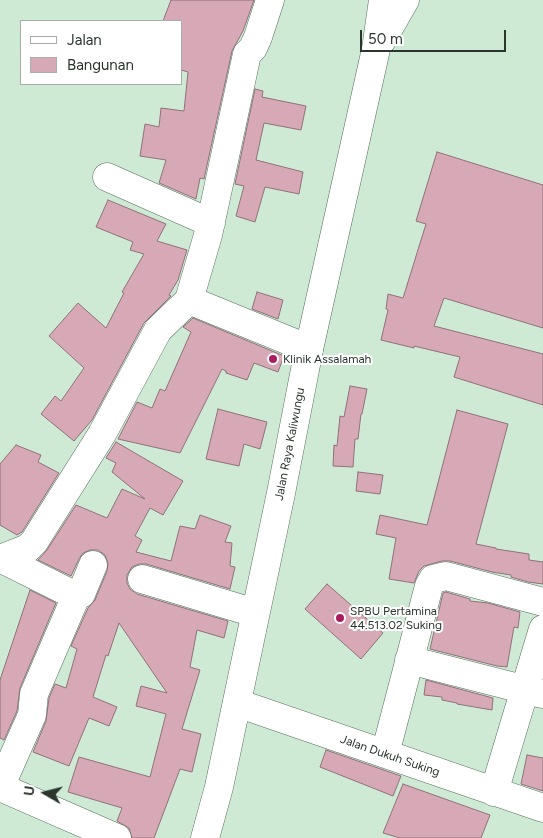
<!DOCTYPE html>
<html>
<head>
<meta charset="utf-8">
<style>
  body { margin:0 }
  #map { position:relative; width:543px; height:838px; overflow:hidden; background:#cfead4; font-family:Figtree,sans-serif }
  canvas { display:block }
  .legend { position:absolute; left:20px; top:20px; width:162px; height:65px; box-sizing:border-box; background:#fff; border:1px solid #aaaeab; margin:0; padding:6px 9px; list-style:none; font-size:15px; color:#2a352d }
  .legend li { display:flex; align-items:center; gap:10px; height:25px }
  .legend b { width:25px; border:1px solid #aaaeab }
  .north { position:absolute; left:20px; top:768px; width:50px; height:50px; -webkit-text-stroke:4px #fff; paint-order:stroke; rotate:278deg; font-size:14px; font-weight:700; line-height:20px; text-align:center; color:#2a352d }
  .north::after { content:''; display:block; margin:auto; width:18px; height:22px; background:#2a352d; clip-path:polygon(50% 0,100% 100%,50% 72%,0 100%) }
  .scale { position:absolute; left:360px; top:30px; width:146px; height:22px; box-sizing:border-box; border:2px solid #2a352d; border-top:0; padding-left:6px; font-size:15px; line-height:18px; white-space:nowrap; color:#2a352d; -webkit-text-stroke:4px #fff; paint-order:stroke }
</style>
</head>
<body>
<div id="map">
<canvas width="543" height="838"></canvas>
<ul class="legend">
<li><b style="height:6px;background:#fff"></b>Jalan</li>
<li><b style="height:14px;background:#d7a8b6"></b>Bangunan</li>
</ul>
<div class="north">U</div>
<div class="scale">50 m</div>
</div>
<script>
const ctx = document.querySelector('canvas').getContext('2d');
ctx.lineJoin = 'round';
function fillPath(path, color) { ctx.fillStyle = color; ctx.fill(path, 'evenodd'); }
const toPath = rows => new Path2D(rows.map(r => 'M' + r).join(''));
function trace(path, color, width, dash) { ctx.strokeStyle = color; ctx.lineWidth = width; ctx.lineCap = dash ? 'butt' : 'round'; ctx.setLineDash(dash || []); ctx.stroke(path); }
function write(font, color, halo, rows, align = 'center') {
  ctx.font = font + ' Figtree,sans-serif'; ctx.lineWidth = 4; ctx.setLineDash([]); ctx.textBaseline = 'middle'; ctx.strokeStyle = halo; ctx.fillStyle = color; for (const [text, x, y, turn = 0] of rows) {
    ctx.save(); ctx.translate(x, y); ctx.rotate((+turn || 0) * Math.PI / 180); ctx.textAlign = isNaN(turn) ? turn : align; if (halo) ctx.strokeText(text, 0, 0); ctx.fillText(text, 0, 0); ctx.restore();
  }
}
const building = toPath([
  [171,0,254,0,243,31,232,51,204,179,200,178,196,199,159,183,166,160,140,156,145,124,159,127,161,108,184,111,188,72,181,70,181,21,163,21,171,0],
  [255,89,263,91,262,97,306,106,301,130,264,123,256,160,303,172,299,194,265,187,255,222,236,216,244,186,235,184,255,89],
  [437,152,543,185,543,328,444,298,434,326,543,354,543,405,454,377,460,357,414,346,414,348,381,340,388,310,386,309,388,294,403,298,426,224,416,221,437,152],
  [108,200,166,224,157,241,187,250,178,280,169,295,171,296,144,323,92,420,74,441,41,414,55,396,61,401,84,368,49,336,78,303,106,328,124,293,122,292,144,254,130,250,133,242,96,227,108,200],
  [257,292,283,300,278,319,252,309,257,292],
  [193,318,284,356,278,372,254,363,247,380,226,373,226,371,222,369,180,453,118,439,137,402,152,408,160,389,165,391,191,332,183,327,193,318],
  [350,386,367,389,362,414,361,414,358,439,355,439,353,467,333,466,334,445,337,446,340,416,344,417,350,386],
  [218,409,267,422,260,449,244,444,239,466,206,459,218,409],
  [457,410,508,424,476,544,496,548,496,549,529,554,529,560,543,562,543,584,528,582,511,577,511,575,492,572,450,561,442,561,424,566,419,571,414,583,389,579,396,538,376,534,380,515,427,525,457,410],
  [116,442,183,481,163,515,150,508,135,536,142,540,136,552,171,561,180,526,195,529,200,515,231,526,225,542,232,543,230,566,235,567,230,589,146,564,139,564,132,567,127,575,127,583,130,589,137,594,228,621,224,638,197,630,190,667,200,670,182,729,201,734,192,772,180,769,154,838,132,838,129,828,117,821,122,808,68,792,79,757,150,777,166,714,136,706,141,686,167,693,119,623,108,656,106,655,93,697,117,707,109,726,89,718,69,766,33,752,46,721,49,698,55,684,66,688,77,649,71,646,88,608,95,600,107,571,108,563,105,555,98,550,90,550,83,553,79,559,71,576,38,560,47,550,76,505,107,518,122,489,145,499,112,472,116,463,106,458,116,442],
  [16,445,41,455,38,462,59,473,22,532,17,535,0,525,0,464,16,445],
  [358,472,383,475,380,494,356,491,358,472],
  [327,584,383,633,361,659,305,609,327,584],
  [30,590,56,603,20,688,17,711,4,740,0,738,0,680,30,590],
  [446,592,470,599,470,601,488,603,520,612,518,628,514,627,507,667,497,666,430,649,443,593,446,592],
  [426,680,493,698,492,710,457,704,457,703,442,700,442,697,424,695,426,680],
  [326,750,401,776,393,796,320,767,326,750],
  [527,755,543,758,543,791,521,784,527,755],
  [403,784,490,815,481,838,400,838,383,833,403,784]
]);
const minor = toPath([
  [107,177,211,223],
  [189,300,309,349],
  [0,559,28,548,34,542,102,434,158,330,189,300,208,235,247,54,253,48,258,37,270,0],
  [2,559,76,596],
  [142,579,255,613],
  [409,660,542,694],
  [237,703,543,808],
  [385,754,429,586,433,579,446,576,543,602],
  [0,787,32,715,34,694,76,596,81,594,93,565],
  [0,787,117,838],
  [494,792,543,629]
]);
const major = toPath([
  [382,40,405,0],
  [205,838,219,787,281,493,309,349,376,49,383,0]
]);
const markers = [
  [273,359,5,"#a91d5f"],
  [340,618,5,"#a91d5f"]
];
const poiNames = [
  ["Klinik Assalamah",283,359],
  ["SPBU Pertamina",350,611],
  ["44.513.02 Suking",350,625]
];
const streetNames = [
  ["Jalan Raya Kaliwungu",290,444,-79],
  ["Jalan Dukuh Suking",390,756,19]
];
fillPath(building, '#d7a8b6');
trace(building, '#8f717a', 1);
trace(minor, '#576f5c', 29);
trace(major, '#576f5c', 29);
trace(minor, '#fff', 28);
trace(major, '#fff', 28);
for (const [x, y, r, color] of markers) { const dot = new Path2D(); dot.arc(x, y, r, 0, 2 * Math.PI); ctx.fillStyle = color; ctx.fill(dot); trace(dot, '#fff', 2); }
write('12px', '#2a352d', '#fff', poiNames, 'left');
write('12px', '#2a352d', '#fff', streetNames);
</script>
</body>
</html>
